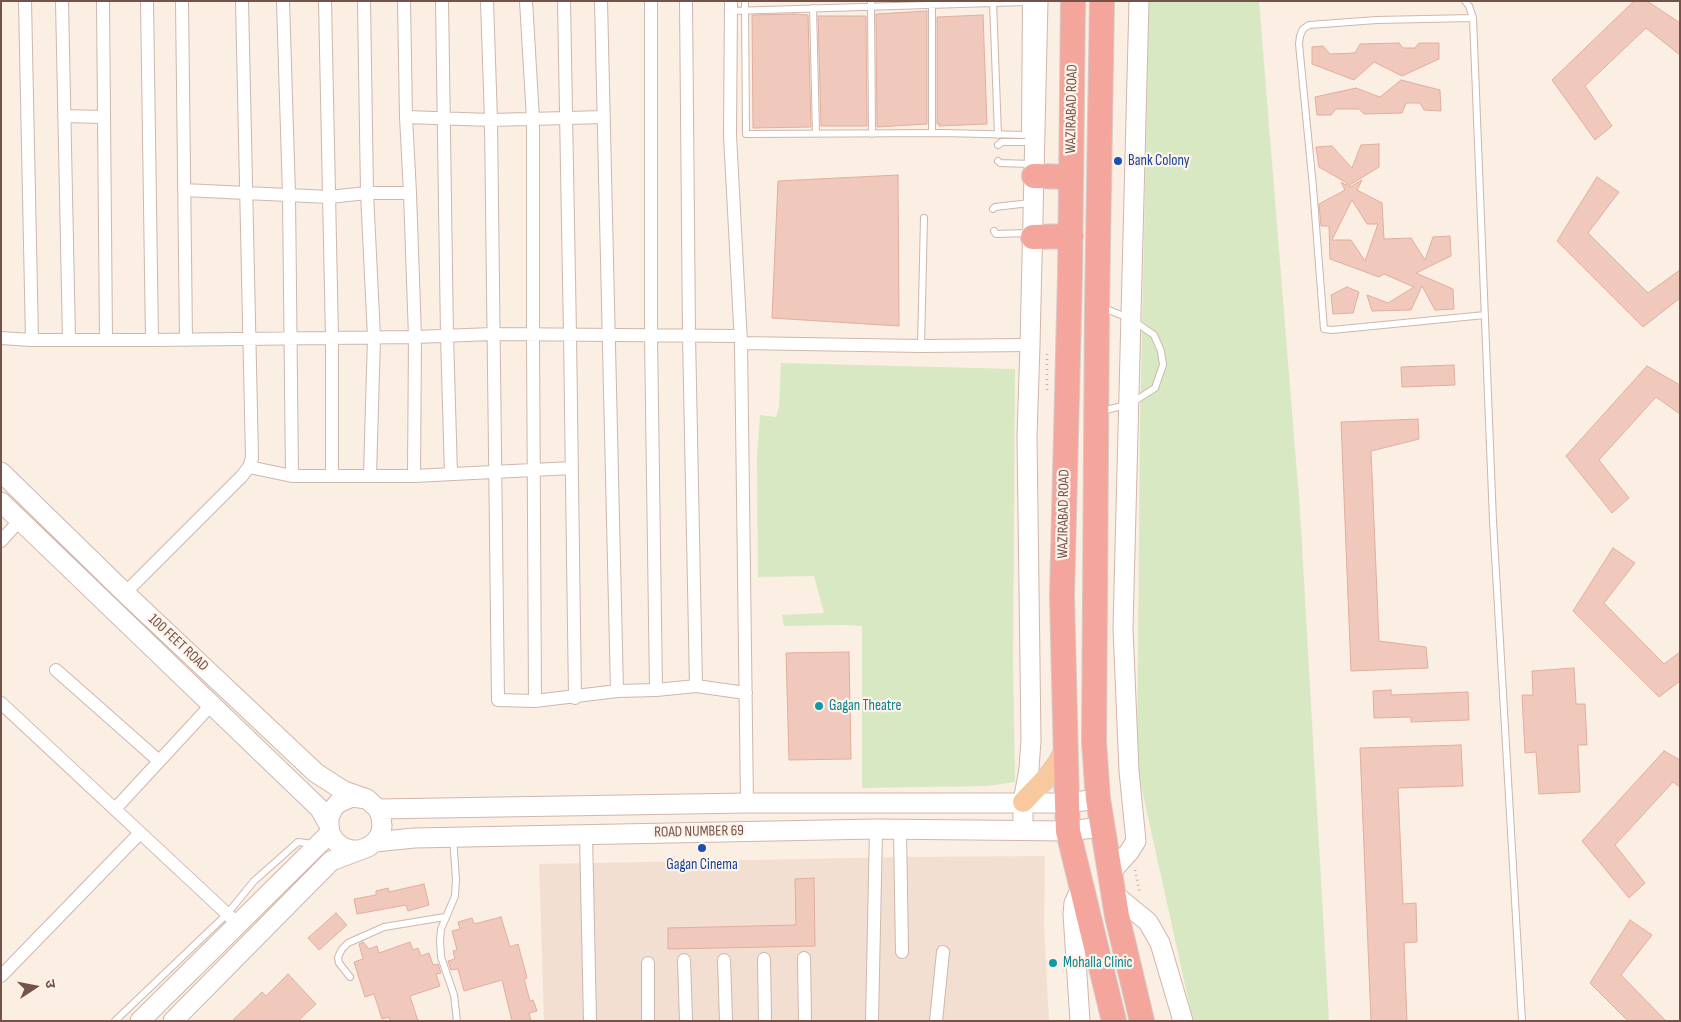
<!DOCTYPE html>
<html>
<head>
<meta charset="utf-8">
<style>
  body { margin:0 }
  #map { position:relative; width:1681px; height:1022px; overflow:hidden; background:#fbeee3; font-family:"Sofia Sans Condensed","Noto Sans Devanagari",sans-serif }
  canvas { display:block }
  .frame { position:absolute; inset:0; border:2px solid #73524a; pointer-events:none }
  .north { position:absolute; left:10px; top:962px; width:50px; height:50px; -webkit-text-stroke:4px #fef3e9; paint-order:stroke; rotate:79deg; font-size:14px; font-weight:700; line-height:20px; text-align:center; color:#73524a }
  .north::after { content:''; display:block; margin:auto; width:18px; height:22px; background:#73524a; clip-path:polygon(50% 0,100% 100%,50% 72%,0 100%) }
</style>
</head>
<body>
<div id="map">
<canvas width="1681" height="1022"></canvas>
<div class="frame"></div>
<div class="north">उ</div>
</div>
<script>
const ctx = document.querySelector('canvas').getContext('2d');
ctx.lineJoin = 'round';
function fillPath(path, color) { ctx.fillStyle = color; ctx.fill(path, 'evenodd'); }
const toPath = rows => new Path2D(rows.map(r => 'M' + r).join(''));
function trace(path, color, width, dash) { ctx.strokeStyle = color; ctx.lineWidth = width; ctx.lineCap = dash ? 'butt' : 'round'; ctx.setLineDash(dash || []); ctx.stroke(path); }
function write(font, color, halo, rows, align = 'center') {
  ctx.font = font + ' "Sofia Sans Condensed",sans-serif'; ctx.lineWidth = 4.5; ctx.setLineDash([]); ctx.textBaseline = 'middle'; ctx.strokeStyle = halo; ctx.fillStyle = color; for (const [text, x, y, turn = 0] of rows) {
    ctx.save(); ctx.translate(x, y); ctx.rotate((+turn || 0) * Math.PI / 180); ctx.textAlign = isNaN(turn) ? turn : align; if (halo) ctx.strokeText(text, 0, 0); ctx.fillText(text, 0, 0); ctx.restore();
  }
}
const residential = toPath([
  [1045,856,1044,926,1049,1021,544,1021,539,864,901,857]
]);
const green = toPath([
  [1149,1,1259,1,1300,511,1329,1021,1193,1021,1137,767,1140,424],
  [781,363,1015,369,1013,663,1015,782,987,786,862,788,862,626,845,625,784,626,782,615,824,613,814,576,758,577,757,457,760,415,776,417,779,406]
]);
const building = toPath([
  [1634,1,1647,1,1680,23,1680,55,1646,28,1585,86,1612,126,1595,140,1552,80,1634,1],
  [927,11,927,124,877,127,876,14,927,11],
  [794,14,808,15,811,127,753,128,752,15,794,14],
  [983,15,987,124,939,126,939,123,937,124,937,17,983,15],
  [818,16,866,16,867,126,821,126,818,16],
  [1399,43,1403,48,1415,48,1419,43,1439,43,1439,59,1402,76,1374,62,1354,80,1312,64,1312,47,1323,46,1330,54,1355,53,1360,44,1399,43],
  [1401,80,1440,90,1441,111,1424,110,1420,103,1406,103,1402,113,1364,114,1359,109,1336,109,1331,115,1317,115,1315,97,1356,88,1380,97,1401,80],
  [1379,144,1379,167,1348,186,1350,187,1362,180,1357,190,1382,203,1384,239,1411,238,1425,260,1433,237,1450,236,1451,256,1416,273,1453,289,1454,309,1435,310,1422,286,1411,310,1372,311,1367,295,1388,303,1414,287,1384,274,1379,277,1330,259,1329,226,1321,226,1319,204,1345,190,1341,182,1346,185,1347,183,1319,167,1316,147,1332,146,1352,168,1361,145,1379,144],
  [1352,200,1367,224,1378,224,1365,261,1351,240,1332,240,1352,200],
  [898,175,899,326,772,318,778,181,898,175],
  [1597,177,1619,192,1588,233,1648,293,1680,270,1680,298,1643,327,1557,241,1597,177],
  [1347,287,1359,292,1353,313,1333,314,1331,295,1347,287],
  [1454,365,1455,385,1402,387,1401,367,1454,365],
  [1647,366,1680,385,1680,414,1656,397,1599,460,1629,498,1612,513,1566,456,1647,366],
  [1418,419,1419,439,1371,451,1379,641,1426,647,1428,668,1351,671,1341,422,1418,419],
  [1613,548,1635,563,1604,603,1664,664,1680,652,1680,681,1659,697,1573,611,1613,548],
  [849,652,851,759,789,760,786,653,849,652],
  [1574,668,1576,704,1585,704,1587,745,1578,745,1580,792,1539,794,1536,752,1525,753,1522,695,1533,695,1532,671,1574,668],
  [1391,690,1391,695,1468,692,1469,720,1411,722,1411,717,1374,718,1373,691,1391,690],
  [1461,745,1463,786,1398,788,1403,904,1416,903,1417,942,1404,943,1407,1021,1371,1021,1360,748,1461,745],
  [1664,751,1680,760,1680,787,1673,782,1615,845,1645,883,1629,898,1582,841,1664,751],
  [814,878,815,946,668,949,668,928,796,925,795,879,814,878],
  [424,884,429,905,408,911,406,905,357,914,354,899,376,895,376,891,388,888,389,892,424,884],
  [336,913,347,925,319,950,308,938,336,913],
  [501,917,510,947,518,944,527,978,524,979,530,1001,533,1000,537,1011,529,1013,531,1021,512,1021,502,980,464,991,458,969,451,970,448,961,455,959,453,951,457,950,452,931,460,929,458,922,472,918,474,924,501,917],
  [1630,920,1652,935,1621,975,1666,1021,1628,1021,1590,983,1630,920],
  [363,942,369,949,377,946,379,953,410,942,413,950,418,948,421,956,429,953,433,965,438,964,441,973,436,974,440,986,410,996,418,1021,390,1021,389,1017,382,1019,374,994,365,997,354,962,363,959,359,944,363,942],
  [288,974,316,1004,298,1021,232,1021,262,992,266,996,288,974]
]);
const path = toPath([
  [1047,390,1047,350],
  [1135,870,1140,894]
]);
const lane = toPath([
  [745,1,746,134,943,133,1025,135,1026,1],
  [871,1,872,134],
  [993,1,998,135],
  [1465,1,1469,6,1473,18,1493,521,1522,1021],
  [932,5,932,133],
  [813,8,816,134],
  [731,11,1026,2],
  [1473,18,1377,20,1309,25,1303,29,1300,36,1299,44,1313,187,1324,329,1332,330,1485,315],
  [998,145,1002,142,1034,142],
  [998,161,1000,163,1031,164],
  [993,209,995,207,1030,203],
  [994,231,996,234,1029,233],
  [1101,307,1131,319,1154,335,1161,351,1163,365,1155,388,1130,404,1102,411],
  [921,346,924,218],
  [453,838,456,879,455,896,441,929,440,941,441,957,454,995,457,1021],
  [350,977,339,963,338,957,342,949,348,943,384,927,445,917],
  [115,1021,227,914,254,881,298,842,313,844]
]);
const street = toPath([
  [25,1,32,340],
  [62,1,69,340],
  [103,1,106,340],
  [147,1,152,340],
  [182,1,186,340],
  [283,1,289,195,292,476],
  [325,1,332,338,332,475],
  [364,1,367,193,374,337,370,475],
  [404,1,406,117,410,193,415,337,414,476],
  [442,1,447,336,451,474],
  [487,1,491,120,498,700,535,701,617,691,656,690,696,686,746,693],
  [526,1,533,119,533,335,535,701],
  [564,1,570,335,575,698],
  [601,1,617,691],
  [651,1,651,335,656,690],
  [686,1,689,335,696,686],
  [731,1,730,135,741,343,747,803],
  [64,116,104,117],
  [406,117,491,120,604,117],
  [184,190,329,197,367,193,410,193],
  [1,338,32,340,152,340,415,337,493,334,740,336],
  [741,343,921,346,1030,345],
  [249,467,292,476,414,476,572,468],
  [1,541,20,520],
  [125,593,242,476,249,467,252,458,242,1],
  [56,670,159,761],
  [1,703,238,924],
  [115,809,212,704],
  [900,830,902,952],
  [586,834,590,1021],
  [804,958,805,1021],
  [764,959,765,1021],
  [684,960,686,1021],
  [724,960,726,1021],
  [648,963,648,1021],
  [1,976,140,833],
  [872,1021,876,829],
  [936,1021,943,952]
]);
const secondary = toPath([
  [1,472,125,593,316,773,344,791,367,799],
  [1,502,320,809,329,825],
  [378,809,747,803,1067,803,1098,799],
  [1023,830,1023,802,1029,769,1031,740,1027,436,1030,345,1038,1],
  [375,842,414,838,876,829,1068,831,1102,827],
  [1111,872,1129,852,1136,841,1129,771,1123,628,1139,1],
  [1114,894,1148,922,1160,943,1183,1021],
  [140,1021,330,833],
  [173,1021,331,861,368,847,375,842,380,835,382,826,381,817,378,809,367,799,352,797,338,803,333,809,329,817,329,825,330,833,335,841,342,847,351,850,360,850],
  [1080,1021,1073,914,1074,903,1082,886]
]);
const primary = toPath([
  [1023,802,1050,774,1058,763,1065,750]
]);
const highway = toPath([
  [1073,1,1070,274,1062,595,1067,803,1068,831,1114,1021],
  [1102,1,1097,306,1094,742,1098,799,1117,916,1142,1021],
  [1034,176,1071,177],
  [1033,237,1071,236]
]);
const markers = [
  [1118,161,5,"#1a4fb4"],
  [819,706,5,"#0f9aa8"],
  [702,848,5,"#1a4fb4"],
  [1053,963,5,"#0f9aa8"]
];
const streetNames = [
  ["WAZIRABAD ROAD",1072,109,-89],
  ["WAZIRABAD ROAD",1064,514,-89],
  ["100 FEET ROAD",178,643,43],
  ["ROAD NUMBER 69",699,832,-1]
];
const transitNames = [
  ["Bank Colony",1128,161],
  ["Gagan Cinema",702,865,"center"]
];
const cultureNames = [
  ["Gagan Theatre",829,706],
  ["Mohalla Clinic",1063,963]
];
fillPath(residential, '#f3dfd2');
fillPath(green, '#d8e8c3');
fillPath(building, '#f0c9bc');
trace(building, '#e2ad9d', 1);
trace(lane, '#ceb7ad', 8);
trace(street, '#ceb7ad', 14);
trace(secondary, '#d1b6ab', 21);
trace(primary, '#d5cbc9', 22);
trace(highway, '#d5cbc9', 26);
trace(path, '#d4ac9f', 2.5, [1, 4]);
trace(lane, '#fff', 6);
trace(street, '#fff', 12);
trace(secondary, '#fff', 19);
trace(primary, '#f8c99e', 20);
trace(highway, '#f4a69c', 24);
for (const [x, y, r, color] of markers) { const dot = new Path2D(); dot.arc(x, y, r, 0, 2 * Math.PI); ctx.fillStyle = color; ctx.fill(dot); trace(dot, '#fef3e9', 2); }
write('15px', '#73524a', '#fef3e9', streetNames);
write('15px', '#164399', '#fef3e9', transitNames, 'left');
write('15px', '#0d838f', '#fef3e9', cultureNames, 'left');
</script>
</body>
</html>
